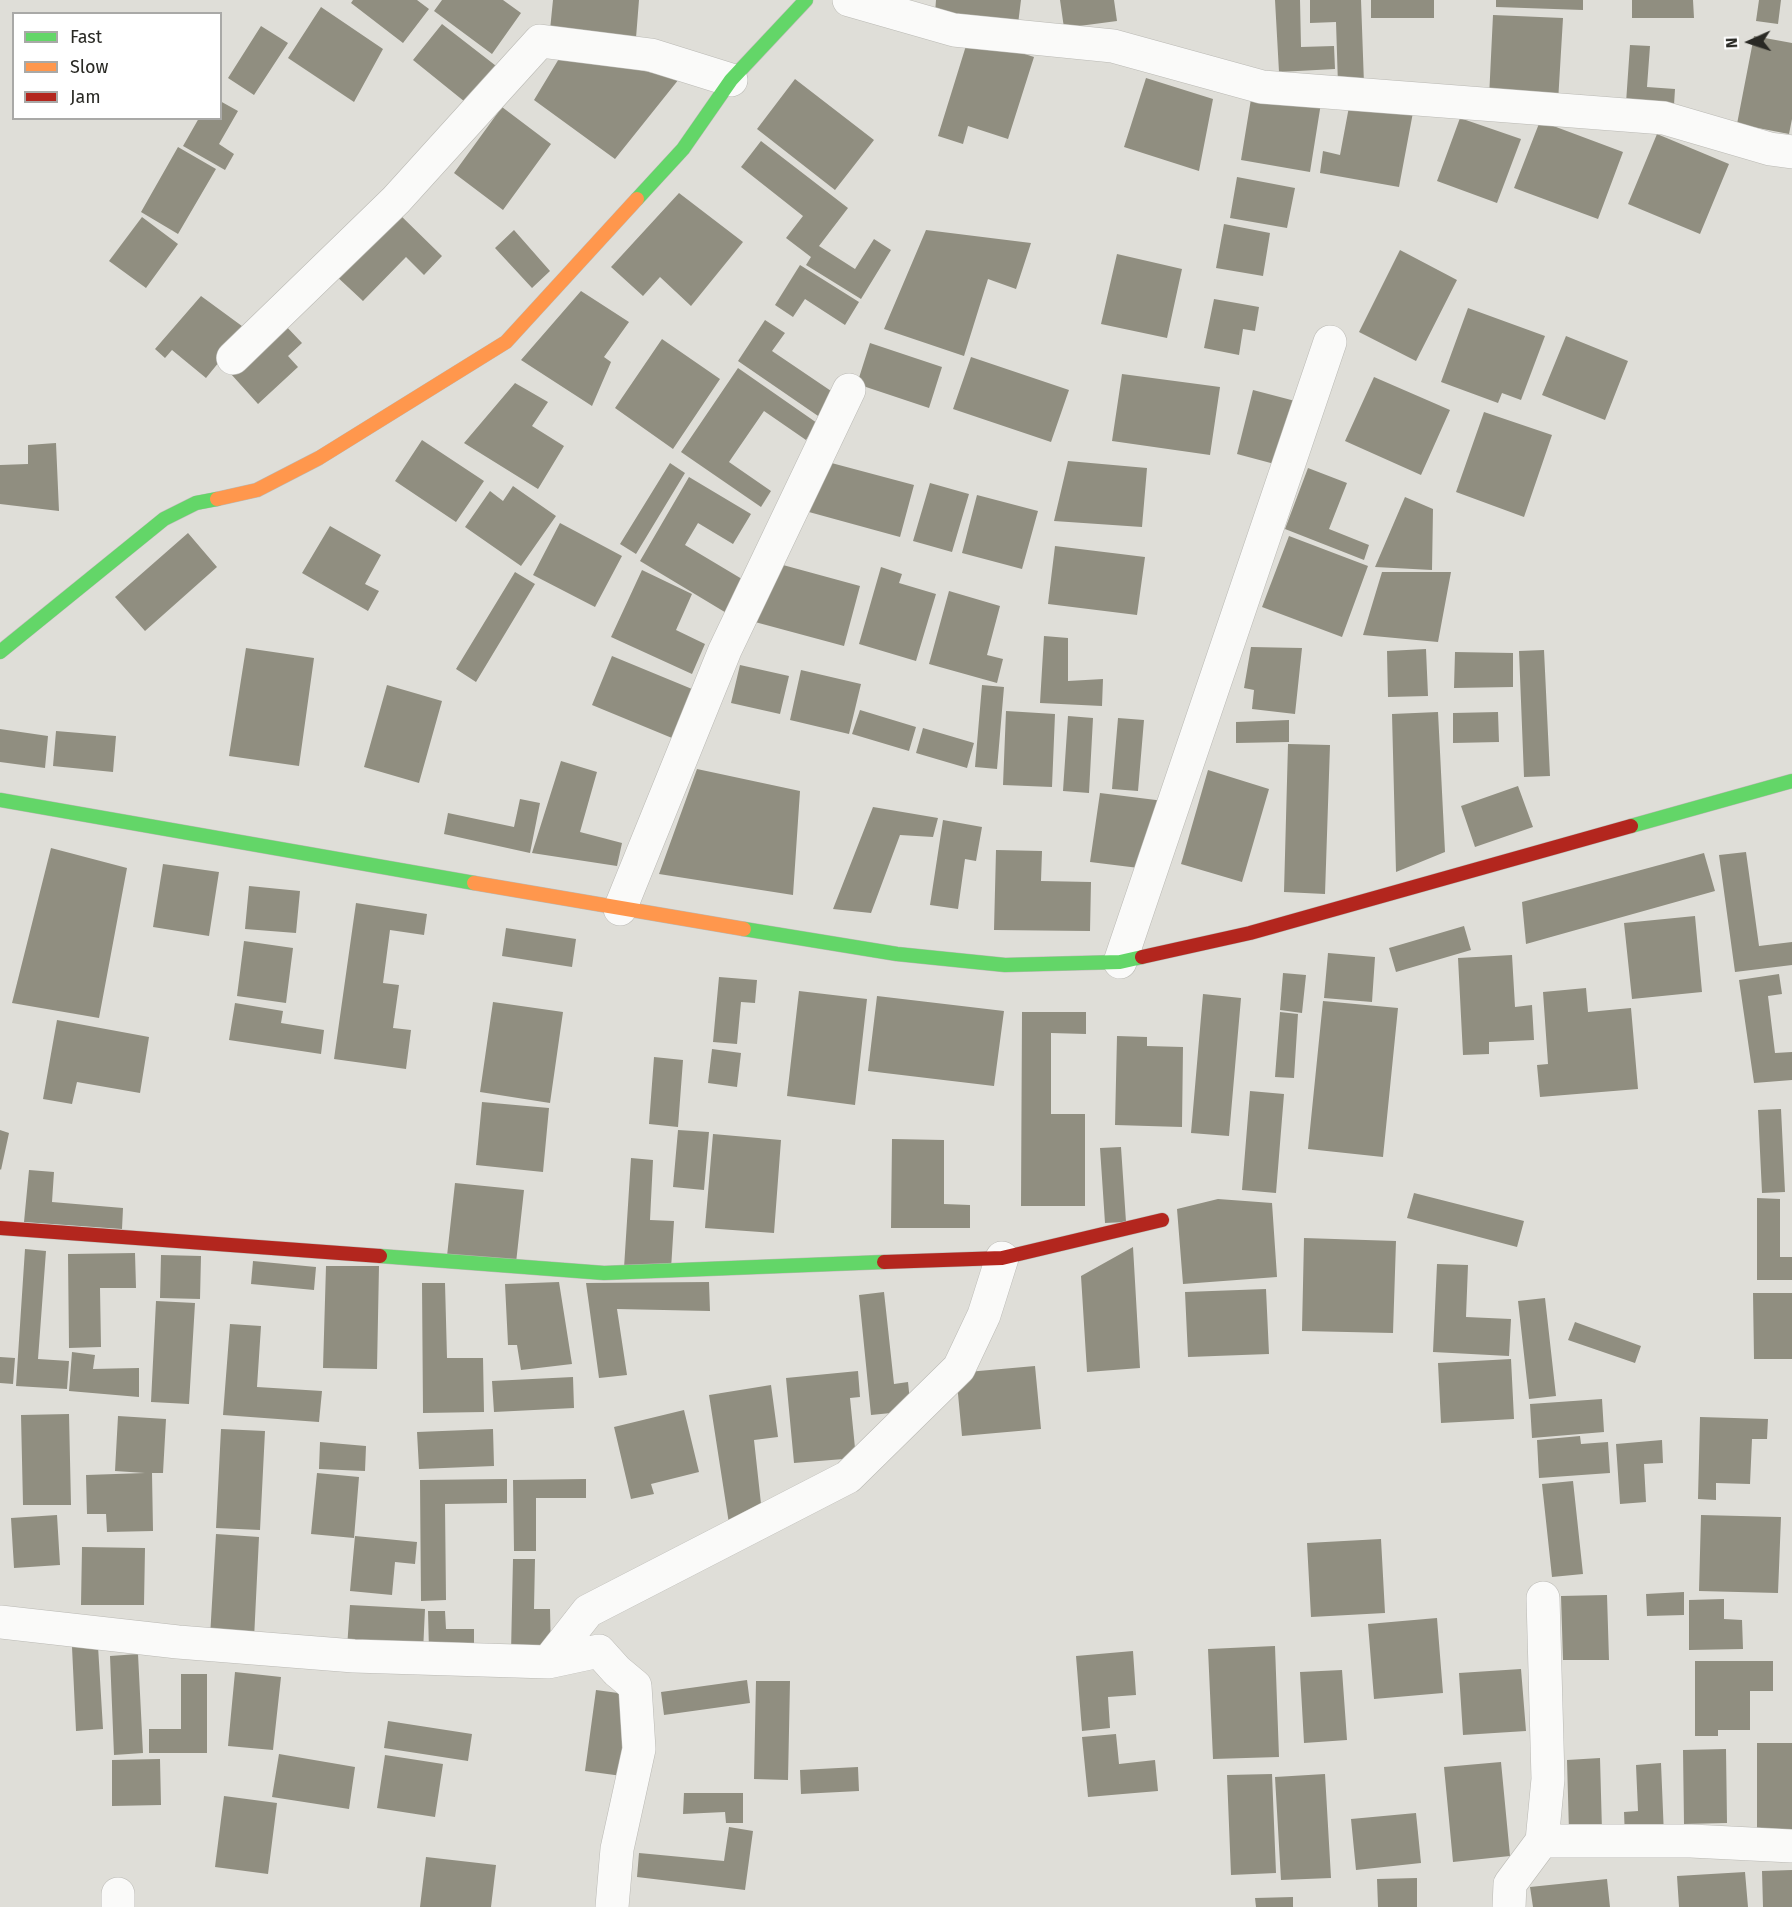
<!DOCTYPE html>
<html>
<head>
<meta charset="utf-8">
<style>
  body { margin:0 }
  #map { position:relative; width:1792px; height:1907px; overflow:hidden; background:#dfded8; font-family:"Fira Sans",sans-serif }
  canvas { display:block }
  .legend { position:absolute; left:12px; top:12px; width:210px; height:108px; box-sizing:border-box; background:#fff; border:2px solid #a9a9a7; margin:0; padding:8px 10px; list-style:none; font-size:18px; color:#292924 }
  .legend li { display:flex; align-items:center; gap:12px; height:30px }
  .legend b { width:30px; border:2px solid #a9a9a7 }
  .north { position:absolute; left:1720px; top:12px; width:60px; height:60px; -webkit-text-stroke:4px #fff; paint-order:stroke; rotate:267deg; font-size:16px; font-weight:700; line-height:24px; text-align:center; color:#292924 }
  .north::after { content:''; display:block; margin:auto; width:21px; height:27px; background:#292924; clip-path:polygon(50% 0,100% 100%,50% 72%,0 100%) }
</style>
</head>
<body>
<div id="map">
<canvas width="1792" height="1907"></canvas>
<ul class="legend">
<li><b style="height:8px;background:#63d668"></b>Fast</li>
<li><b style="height:8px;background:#ff974d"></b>Slow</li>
<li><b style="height:8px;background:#b3261e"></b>Jam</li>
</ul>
<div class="north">N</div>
</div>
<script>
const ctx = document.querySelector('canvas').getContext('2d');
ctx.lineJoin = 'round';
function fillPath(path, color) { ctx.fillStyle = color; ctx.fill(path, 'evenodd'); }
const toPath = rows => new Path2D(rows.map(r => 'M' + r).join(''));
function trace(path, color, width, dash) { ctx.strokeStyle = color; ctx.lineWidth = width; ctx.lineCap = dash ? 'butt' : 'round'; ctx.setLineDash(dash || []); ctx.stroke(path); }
const building = toPath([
  [353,0,417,0,429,9,403,43,351,3],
  [442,0,503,0,521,13,492,54,434,11],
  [553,0,639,0,636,38,550,30],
  [936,0,1021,0,1018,24,935,13],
  [1060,0,1114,0,1117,21,1064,28],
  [1275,0,1300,0,1301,47,1334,46,1335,69,1279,72],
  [1310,0,1361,0,1364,84,1338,85,1336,22,1310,23],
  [1371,0,1434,0,1434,18,1371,18],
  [1496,0,1583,0,1583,10,1496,7],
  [1632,0,1693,0,1694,18,1632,18],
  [1759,0,1781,0,1778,24,1756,21],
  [321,7,383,49,354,102,288,58],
  [1493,15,1563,18,1558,102,1489,98],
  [442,24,500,69,470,106,413,60],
  [261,26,288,43,254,95,228,78],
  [969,36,1034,57,1008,139,968,126,963,144,938,136],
  [1754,36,1792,43,1792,119,1789,134,1737,124],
  [1630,45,1650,46,1647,87,1675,89,1674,105,1626,103],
  [563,52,679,79,615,159,534,100],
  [1146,78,1213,99,1199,171,1124,147],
  [795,79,874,140,835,190,757,129],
  [1252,93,1321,103,1310,172,1241,160],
  [1351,96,1414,107,1399,187,1320,173,1323,151,1340,155],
  [220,101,238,111,219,144,234,154,225,170,183,146,199,118,220,118],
  [502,107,551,144,503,210,454,173],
  [1460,118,1521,139,1497,203,1437,181],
  [1540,121,1623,152,1598,219,1514,188],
  [1657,134,1729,164,1700,234,1628,204],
  [761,141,848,208,819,246,855,269,874,239,891,250,861,299,806,265,811,257,786,238,803,216,741,167],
  [178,147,216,169,178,234,141,212],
  [1237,177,1295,188,1287,228,1230,218],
  [679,193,743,242,691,306,660,277,643,296,611,267],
  [395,210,442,256,424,275,406,257,363,301,334,274],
  [142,217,178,244,146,288,109,261],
  [1224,224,1270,233,1263,276,1216,268],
  [514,230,550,271,532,288,495,248],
  [926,230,1031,243,1016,289,988,279,964,356,884,329],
  [1400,250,1457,280,1416,361,1359,332],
  [1117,254,1182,269,1167,338,1101,324],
  [800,265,859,302,845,325,805,299,793,317,775,305],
  [581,291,629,322,604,357,611,362,592,406,521,360],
  [201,296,246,329,206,378,172,350,165,358,155,349],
  [1214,299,1259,307,1255,331,1243,329,1239,355,1204,348],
  [1468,308,1545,336,1521,400,1502,393,1498,403,1441,382],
  [765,320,785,333,772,351,837,395,821,418,738,361],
  [284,324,302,343,288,356,298,367,258,404,231,374],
  [1566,336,1628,361,1605,420,1542,395],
  [662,339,720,379,673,449,615,408],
  [870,343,942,367,929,408,857,384],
  [971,357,1069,390,1051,442,953,409],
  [738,368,817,423,806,440,764,411,729,462,771,491,761,507,681,452],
  [1122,374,1220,387,1210,455,1112,441],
  [1374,377,1450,410,1421,475,1345,441],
  [515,383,548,402,532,426,564,446,538,489,464,443],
  [1253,390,1299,402,1282,466,1237,454],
  [1484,412,1552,435,1524,517,1456,492],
  [422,440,484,481,456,522,395,481],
  [56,443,59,511,0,504,0,465,28,464,28,445],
  [824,461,914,485,900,537,798,509],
  [1068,461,1147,468,1142,527,1054,521],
  [670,463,685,473,636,554,620,544],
  [1308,468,1347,483,1329,529,1369,545,1364,560,1285,529],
  [689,477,751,514,733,544,698,523,685,545,752,585,733,617,640,561],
  [930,483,969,494,952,552,913,541],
  [513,486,556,516,521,566,465,527,490,491,503,501],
  [977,495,1038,511,1022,569,962,553],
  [1405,497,1433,509,1432,570,1375,567],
  [560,523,622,556,595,607,533,575],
  [330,526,381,555,365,584,379,591,368,611,302,573],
  [188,533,217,567,145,631,115,597],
  [1289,536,1368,566,1342,637,1262,607],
  [1055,546,1145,557,1137,615,1048,604],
  [772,562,860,586,844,646,755,622],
  [881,567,902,574,899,583,936,594,916,661,859,644],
  [642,570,692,594,676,630,705,644,692,674,611,637],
  [515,572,535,584,476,682,456,669],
  [1382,572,1451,572,1438,642,1363,635],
  [949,591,1000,606,987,655,1003,659,997,683,929,664],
  [1044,636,1068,638,1068,681,1103,679,1102,706,1040,703],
  [1251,647,1302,648,1295,714,1252,709,1254,690,1244,688],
  [246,648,314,658,299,766,229,756],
  [1426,649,1428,696,1388,697,1387,651],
  [1544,650,1550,776,1524,777,1519,651],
  [1455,652,1513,653,1513,687,1454,688],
  [612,656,692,689,672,738,592,705],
  [740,665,789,676,780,714,731,703],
  [801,670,861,684,849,734,790,720],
  [387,685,442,701,419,783,364,767],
  [982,685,1004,687,997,769,975,767],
  [860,710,916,727,909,751,852,734],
  [1006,711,1055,714,1052,787,1003,785],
  [1438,712,1445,852,1396,872,1392,714],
  [1498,712,1499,742,1453,743,1453,713],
  [1068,716,1093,718,1089,793,1063,791],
  [1118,718,1144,720,1138,791,1112,789],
  [1289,720,1289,742,1236,743,1236,722],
  [923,728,974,743,967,768,916,753],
  [0,729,48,736,45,768,0,762],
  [56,731,116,736,113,772,53,766],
  [1288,744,1330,745,1325,894,1284,892],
  [561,761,597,772,580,832,622,843,617,866,532,853],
  [697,769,800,791,793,895,659,874],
  [1208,770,1269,789,1242,882,1181,864],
  [1518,786,1533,827,1475,847,1461,806],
  [1100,793,1164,801,1147,869,1090,862],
  [520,799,540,803,530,853,444,834,448,813,514,827],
  [873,807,938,818,933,837,900,835,871,913,833,909],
  [943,820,982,827,976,861,965,859,958,909,930,905],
  [51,848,127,868,99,1018,12,1003],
  [996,850,1042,851,1041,881,1091,882,1090,931,994,930],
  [1746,852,1759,946,1792,942,1792,965,1735,972,1719,855],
  [1704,853,1715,891,1526,944,1522,902],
  [163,864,219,872,209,936,153,927],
  [249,886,300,891,296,933,245,929],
  [356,903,427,914,424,935,390,930,383,983,399,985,393,1028,411,1030,406,1069,334,1059],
  [1695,916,1702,992,1632,999,1624,923],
  [1464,926,1471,950,1396,972,1389,948],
  [506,928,576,939,572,967,502,956],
  [244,941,293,948,286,1003,237,996],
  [1328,953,1375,957,1372,1002,1324,998],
  [1512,955,1515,1007,1532,1005,1534,1040,1489,1042,1489,1054,1463,1055,1458,958],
  [1283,973,1306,975,1302,1013,1280,1010],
  [1779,974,1782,994,1768,996,1775,1053,1792,1052,1792,1080,1754,1083,1739,980],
  [719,977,757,980,755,1003,741,1002,737,1044,713,1042],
  [1586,988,1588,1012,1631,1008,1638,1089,1540,1097,1537,1065,1548,1064,1543,992],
  [799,991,867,999,855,1105,787,1096],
  [1203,994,1241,998,1229,1136,1191,1133],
  [877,996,1004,1011,994,1086,868,1071],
  [1323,1001,1398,1008,1383,1157,1308,1149],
  [493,1002,563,1012,550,1103,480,1092],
  [235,1003,283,1011,281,1023,324,1030,321,1054,229,1040],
  [1022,1012,1086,1012,1086,1034,1051,1033,1051,1114,1085,1114,1085,1206,1021,1206],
  [1280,1012,1298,1014,1294,1078,1275,1077],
  [57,1020,149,1037,140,1093,77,1082,72,1104,43,1099],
  [1117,1036,1147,1037,1147,1046,1183,1047,1182,1127,1115,1125],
  [712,1049,741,1053,737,1087,708,1083],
  [654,1057,683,1060,678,1127,649,1124],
  [1250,1091,1284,1094,1276,1193,1242,1190],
  [482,1102,549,1108,543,1172,476,1165],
  [1781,1109,1785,1192,1762,1193,1758,1110],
  [0,1130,9,1133,1,1170,0,1169],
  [678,1130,709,1132,704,1190,673,1187],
  [713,1134,781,1140,774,1233,705,1228],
  [892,1139,944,1140,944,1204,970,1205,970,1228,891,1228],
  [1121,1147,1126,1222,1105,1223,1100,1148],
  [631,1158,653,1160,650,1220,674,1221,671,1269,624,1268],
  [29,1170,54,1172,52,1202,123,1208,122,1229,24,1222],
  [455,1183,524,1190,516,1263,447,1256],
  [1414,1193,1524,1221,1517,1247,1407,1218],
  [1757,1198,1780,1199,1780,1257,1792,1257,1792,1280,1757,1280],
  [1218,1199,1272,1203,1277,1277,1183,1284,1177,1209],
  [1304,1238,1396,1241,1393,1333,1302,1331],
  [1133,1247,1140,1368,1087,1372,1081,1276],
  [25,1249,46,1251,38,1359,69,1361,67,1389,16,1386],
  [135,1253,136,1288,100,1288,101,1347,69,1348,68,1254],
  [161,1255,201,1256,200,1299,160,1298],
  [253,1261,316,1267,314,1290,251,1284],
  [1437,1264,1468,1265,1466,1317,1511,1319,1509,1356,1433,1352],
  [326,1266,379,1266,377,1369,323,1368],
  [559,1282,572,1364,521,1370,517,1345,508,1345,505,1284],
  [709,1282,710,1311,617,1309,627,1375,599,1378,586,1283],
  [422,1283,445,1283,447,1358,483,1358,484,1412,423,1413],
  [1266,1289,1269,1354,1188,1357,1185,1292],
  [884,1292,894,1384,908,1382,911,1411,871,1415,859,1295],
  [1753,1293,1792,1293,1792,1359,1754,1359],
  [1545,1298,1556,1396,1529,1399,1518,1301],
  [156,1301,195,1303,189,1404,151,1402],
  [1575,1322,1641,1346,1635,1363,1568,1340],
  [230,1324,261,1326,257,1387,322,1391,319,1422,223,1415],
  [72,1352,95,1355,93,1369,139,1368,139,1397,69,1391],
  [0,1357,15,1358,13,1384,0,1383],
  [1511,1359,1514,1419,1441,1423,1438,1363],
  [1035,1366,1041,1429,962,1436,956,1373],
  [858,1371,860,1397,850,1398,856,1458,794,1463,786,1378],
  [573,1377,574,1408,494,1412,492,1381],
  [771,1385,778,1437,754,1440,762,1513,730,1530,709,1395],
  [1602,1399,1604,1432,1532,1438,1530,1404],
  [684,1410,699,1472,651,1484,654,1494,631,1499,614,1427],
  [69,1414,71,1505,23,1505,21,1415],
  [118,1416,166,1419,163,1473,152,1473,153,1531,107,1532,106,1514,87,1514,86,1475,145,1473,115,1471],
  [1700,1417,1768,1419,1767,1439,1752,1439,1750,1484,1716,1483,1716,1500,1698,1499],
  [221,1429,265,1431,260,1530,216,1528],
  [493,1429,494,1466,419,1469,417,1432],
  [1580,1436,1581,1444,1608,1442,1610,1473,1539,1478,1537,1440],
  [1662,1440,1663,1463,1644,1464,1646,1502,1620,1504,1616,1444],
  [320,1442,366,1446,365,1471,319,1469],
  [317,1473,359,1477,354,1538,311,1534],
  [507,1479,507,1503,445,1504,446,1600,421,1601,420,1480],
  [586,1479,586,1498,536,1498,536,1551,514,1551,513,1480],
  [1573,1481,1583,1574,1552,1577,1542,1484],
  [57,1515,60,1565,14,1568,11,1518],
  [1701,1515,1781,1517,1778,1593,1699,1591],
  [216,1534,259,1537,254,1639,210,1637],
  [355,1536,417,1542,415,1564,395,1562,392,1595,350,1591],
  [1381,1539,1385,1613,1311,1617,1307,1543],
  [82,1547,145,1548,144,1605,81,1605],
  [513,1559,535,1559,534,1609,550,1609,551,1654,511,1653],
  [1684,1592,1684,1615,1647,1616,1646,1594],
  [1607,1595,1609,1660,1563,1660,1561,1596],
  [1724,1599,1724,1619,1742,1620,1743,1649,1689,1650,1689,1600],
  [350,1605,425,1609,423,1652,347,1648],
  [428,1611,445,1611,446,1629,474,1629,474,1650,429,1651],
  [1437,1618,1443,1693,1374,1699,1368,1624],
  [98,1646,103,1729,76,1731,72,1647],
  [1275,1646,1279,1757,1213,1759,1208,1649],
  [1133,1651,1136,1695,1108,1697,1110,1728,1082,1731,1076,1656],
  [138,1654,143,1753,114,1755,110,1656],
  [1695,1661,1773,1661,1773,1691,1750,1691,1750,1730,1718,1730,1718,1736,1695,1736],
  [1521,1669,1526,1731,1463,1735,1459,1673],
  [1342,1670,1347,1740,1304,1743,1300,1672],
  [235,1672,281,1677,273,1750,228,1746],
  [181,1674,207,1674,207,1753,149,1753,149,1729,181,1729],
  [747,1680,750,1703,664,1715,661,1692],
  [756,1681,790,1681,788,1780,754,1779],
  [596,1690,633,1695,622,1776,585,1771],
  [388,1721,472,1734,468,1761,384,1748],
  [1116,1734,1119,1764,1155,1760,1158,1791,1088,1797,1082,1737],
  [1757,1743,1792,1743,1792,1834,1757,1834],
  [1726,1749,1727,1823,1684,1824,1683,1750],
  [279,1754,355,1767,349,1809,272,1797],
  [385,1755,443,1764,435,1817,377,1808],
  [1600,1758,1602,1831,1569,1832,1567,1760],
  [160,1759,161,1805,112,1806,112,1760],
  [1501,1762,1510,1856,1453,1862,1444,1767],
  [1661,1763,1664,1836,1625,1838,1624,1812,1638,1811,1636,1765],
  [858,1767,859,1791,801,1794,800,1770],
  [1272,1774,1276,1873,1231,1875,1227,1775],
  [1325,1774,1331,1878,1281,1880,1275,1777],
  [684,1793,743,1793,743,1823,726,1823,725,1812,683,1814],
  [224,1796,277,1803,268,1874,215,1867],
  [1416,1813,1421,1863,1356,1870,1351,1819],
  [729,1827,753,1831,745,1890,637,1877,639,1853,724,1861],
  [426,1857,496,1865,491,1907,420,1907],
  [1792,1870,1792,1907,1763,1907,1762,1871],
  [1745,1872,1748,1907,1679,1907,1677,1876],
  [1417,1878,1417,1907,1378,1907,1377,1879],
  [1607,1879,1610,1907,1533,1907,1530,1887],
  [1293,1897,1293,1907,1256,1907,1255,1898]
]);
const street = toPath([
  [849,0,954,30,1113,46,1262,87,1664,118,1770,149,1792,152],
  [233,358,396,200,540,41,651,55,731,80],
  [620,909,725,650,849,390],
  [1120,962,1330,342],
  [0,1622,178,1642,354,1656,548,1662,599,1651,617,1671,635,1686,639,1749,617,1849,612,1907],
  [548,1662,588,1611,848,1477,959,1368,984,1315,1002,1258],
  [1542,1841,1691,1841,1792,1846],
  [118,1907,118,1894],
  [1509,1907,1510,1884,1542,1841,1548,1779,1543,1598]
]);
const fast = toPath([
  [637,199,683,149,731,80,806,0],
  [0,652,164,519,196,503,217,499],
  [0,800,474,883],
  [1631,826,1792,781],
  [744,929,897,954,1005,965,1120,962,1142,957],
  [380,1256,604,1273,884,1262]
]);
const slow = toPath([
  [217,499,257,490,319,458,506,342,637,199],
  [474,883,744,929]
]);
const jam = toPath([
  [1142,957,1250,933,1631,826],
  [0,1228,380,1256],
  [884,1262,1002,1258,1162,1220]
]);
fillPath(building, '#908e80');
trace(street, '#bab9b4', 34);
trace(fast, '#bab9b4', 15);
trace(slow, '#bab9b4', 15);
trace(jam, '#bab9b4', 15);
trace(street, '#fafaf9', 33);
trace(fast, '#63d668', 14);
trace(slow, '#ff974d', 14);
trace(jam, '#b3261e', 14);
</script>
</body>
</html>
